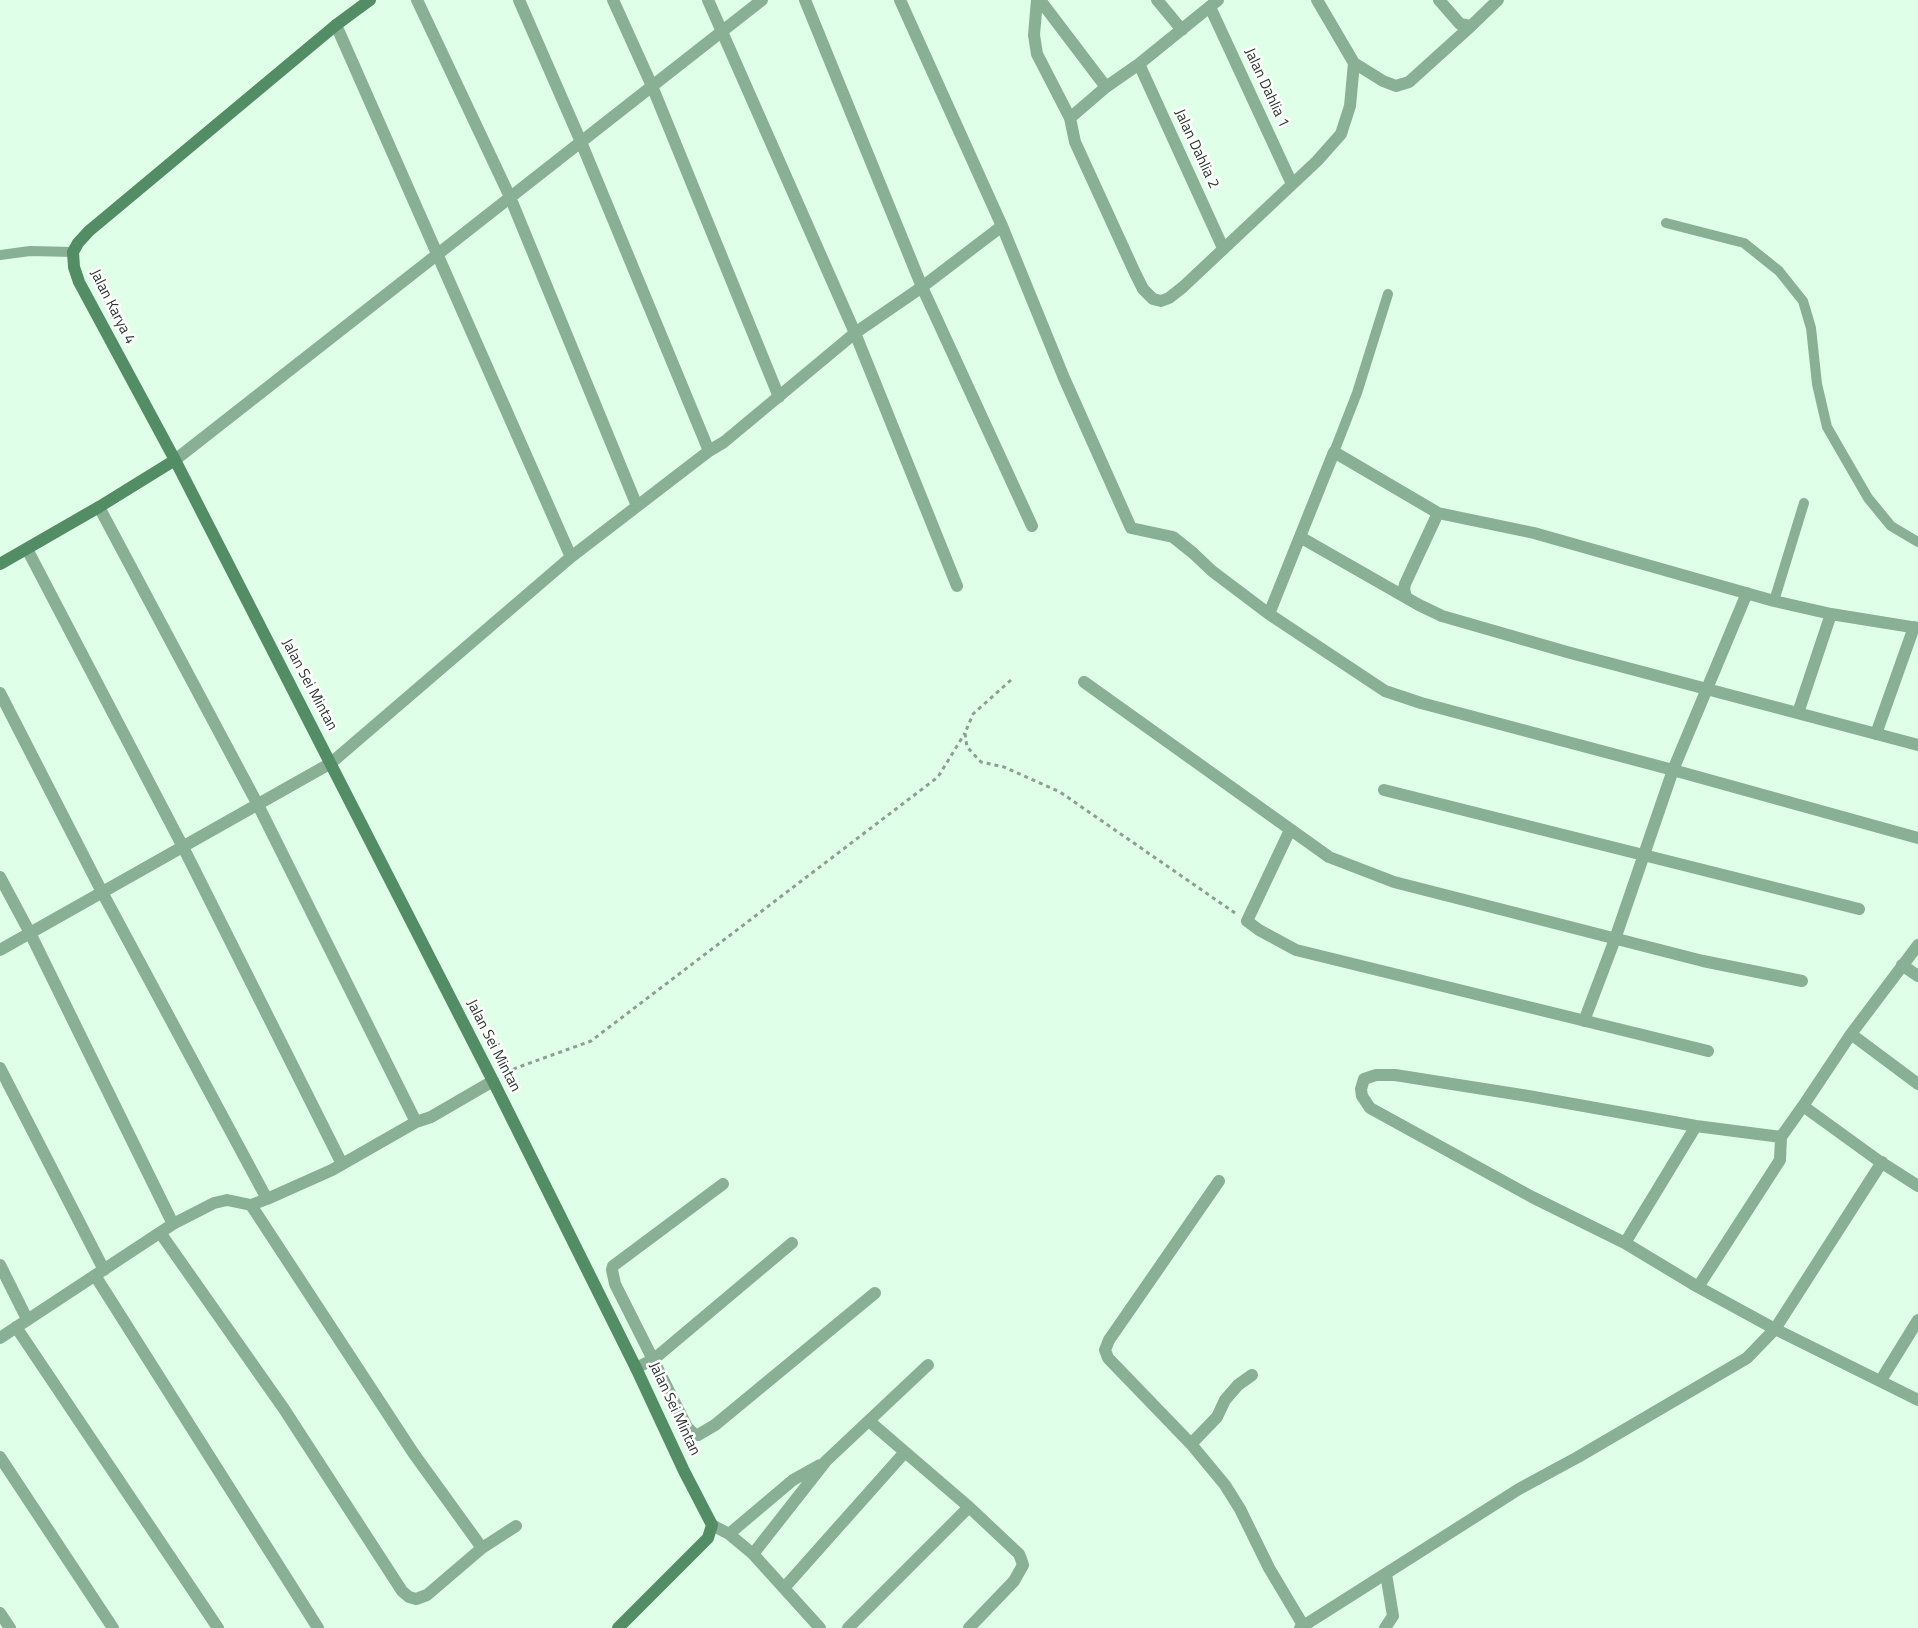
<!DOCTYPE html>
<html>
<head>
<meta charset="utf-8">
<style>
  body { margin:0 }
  canvas { display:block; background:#e0ffe8 }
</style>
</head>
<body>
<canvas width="1918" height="1628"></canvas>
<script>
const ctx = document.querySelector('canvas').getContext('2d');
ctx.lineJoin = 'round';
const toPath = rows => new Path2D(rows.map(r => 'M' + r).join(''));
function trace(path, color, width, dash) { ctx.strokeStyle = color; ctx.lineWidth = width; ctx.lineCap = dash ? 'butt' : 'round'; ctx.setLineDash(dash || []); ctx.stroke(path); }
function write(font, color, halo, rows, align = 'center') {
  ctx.font = font + ' "Titillium Web",sans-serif'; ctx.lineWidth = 5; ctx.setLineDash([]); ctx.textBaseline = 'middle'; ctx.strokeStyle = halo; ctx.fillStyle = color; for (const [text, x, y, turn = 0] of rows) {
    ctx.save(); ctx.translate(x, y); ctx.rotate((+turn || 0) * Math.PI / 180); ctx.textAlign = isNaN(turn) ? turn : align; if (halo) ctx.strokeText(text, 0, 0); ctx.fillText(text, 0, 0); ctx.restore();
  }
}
const path = toPath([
  [1011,680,973,714,965,733,967,747,981,762,1004,767,1060,792,1235,913],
  [506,1073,516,1068,591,1041,938,777,965,733]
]);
const lane = toPath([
  [1666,223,1744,243,1779,271,1803,301,1811,328,1817,384,1827,427,1868,498,1891,526,1918,542],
  [0,255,30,251,73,252],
  [1334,452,1357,393,1388,294],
  [1774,601,1804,503]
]);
const street = toPath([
  [417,0,510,197,637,506],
  [519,0,581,142,709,451],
  [613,0,652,86,779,397],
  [708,0,855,333,957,586],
  [805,0,922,287,1032,526],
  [900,0,1002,226,1064,378,1131,528,1173,537,1193,553,1212,571,1269,614,1385,691,1421,703,1673,770,1918,838],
  [1037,0,1034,35,1037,54,1070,118],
  [1040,0,1106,87],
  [1157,0,1182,30],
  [1218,0,1139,64,1106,87,1070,118,1075,142,1135,273,1143,289,1153,299,1161,301,1169,298,1183,287,1317,161,1341,134,1350,106,1354,63],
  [1317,0,1354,63,1383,81,1396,86,1409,82,1471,26],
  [1439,0,1460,24,1471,26,1498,0],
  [1210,7,1292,184],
  [336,25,571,557],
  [1139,64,1223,248],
  [175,460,762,0],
  [99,507,258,805,416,1122],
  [1300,537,1419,605,1442,616,1567,652,1918,745],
  [27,549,183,847,342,1164],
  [1406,597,1404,589,1405,584,1438,513],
  [1269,614,1334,452,1438,513,1534,533,1774,601,1831,614,1918,628],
  [1084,682,1329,857,1394,882,1703,961,1802,981],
  [0,693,102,892,267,1199],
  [1798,713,1831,614],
  [1876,734,1914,627],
  [1384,790,1859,909],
  [1290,830,1247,921,1259,930,1296,950,1708,1051],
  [0,877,30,933,173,1224],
  [1918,945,1851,1034,1803,1106,1879,1161,1918,1186],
  [0,950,331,763,571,557,709,451,724,442,855,333,922,287,1002,226],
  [1902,965,1918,976],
  [1584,1021,1615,939,1673,770,1747,593],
  [1851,1034,1918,1084],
  [0,1068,104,1270],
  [1781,1137,1696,1126,1528,1096,1395,1075,1376,1075,1364,1079,1361,1089,1362,1096,1370,1108,1532,1197,1625,1243,1698,1287,1775,1329,1918,1400],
  [1219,1181,1109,1340,1105,1350,1108,1358,1191,1444,1225,1485,1240,1509,1269,1568,1303,1625],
  [723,1184,613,1266,612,1270,615,1284,687,1427,694,1434,698,1435,715,1425,875,1293],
  [161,1234,284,1409,402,1591,409,1597,416,1599,427,1595,482,1548,414,1454,251,1205],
  [1625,1243,1696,1126],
  [0,1265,27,1319],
  [96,1277,318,1628],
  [1698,1287,1780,1160,1781,1137,1803,1106],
  [16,1327,218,1628],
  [0,1338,173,1224,214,1203,227,1200,251,1205,267,1199,332,1170,416,1122,431,1117,493,1081],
  [636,1368,654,1359,792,1243],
  [1881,1380,1918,1320],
  [869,1421,905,1452],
  [1191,1444,1217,1417,1225,1400,1238,1385,1252,1375],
  [0,1457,113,1628],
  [712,1525,729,1534,753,1554,820,1628],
  [729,1534,793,1480,820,1465],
  [482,1548,516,1526],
  [753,1554,826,1461,928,1365],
  [784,1588,905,1452,969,1507,1019,1554,1021,1559,1023,1565,1014,1581,969,1628],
  [0,1613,10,1628],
  [848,1628,969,1507],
  [1300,1628,1519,1489,1578,1457,1747,1358,1775,1329,1882,1162],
  [1385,1628,1393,1616,1386,1574]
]);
const secondary = toPath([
  [370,0,336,25,89,231,78,243,73,252,74,267,79,282,175,460,493,1081,636,1368,684,1471,712,1525,708,1538,618,1628],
  [0,564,99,507,175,460]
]);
const streetNames = [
  ["Jalan Dahlia 1",1266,88,65],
  ["Jalan Dahlia 2",1196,149,65],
  ["Jalan Karya 4",112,307,63],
  ["Jalan Sei Mintan",309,685,62],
  ["Jalan Sei Mintan",493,1046,63],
  ["Jalan Sei Mintan",674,1409,65]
];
trace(path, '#8aa090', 3, [4, 4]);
trace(lane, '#89b094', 10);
trace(street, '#89b094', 12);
trace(secondary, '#528d65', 12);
write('15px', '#2a362d', '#fff', streetNames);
</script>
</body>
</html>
